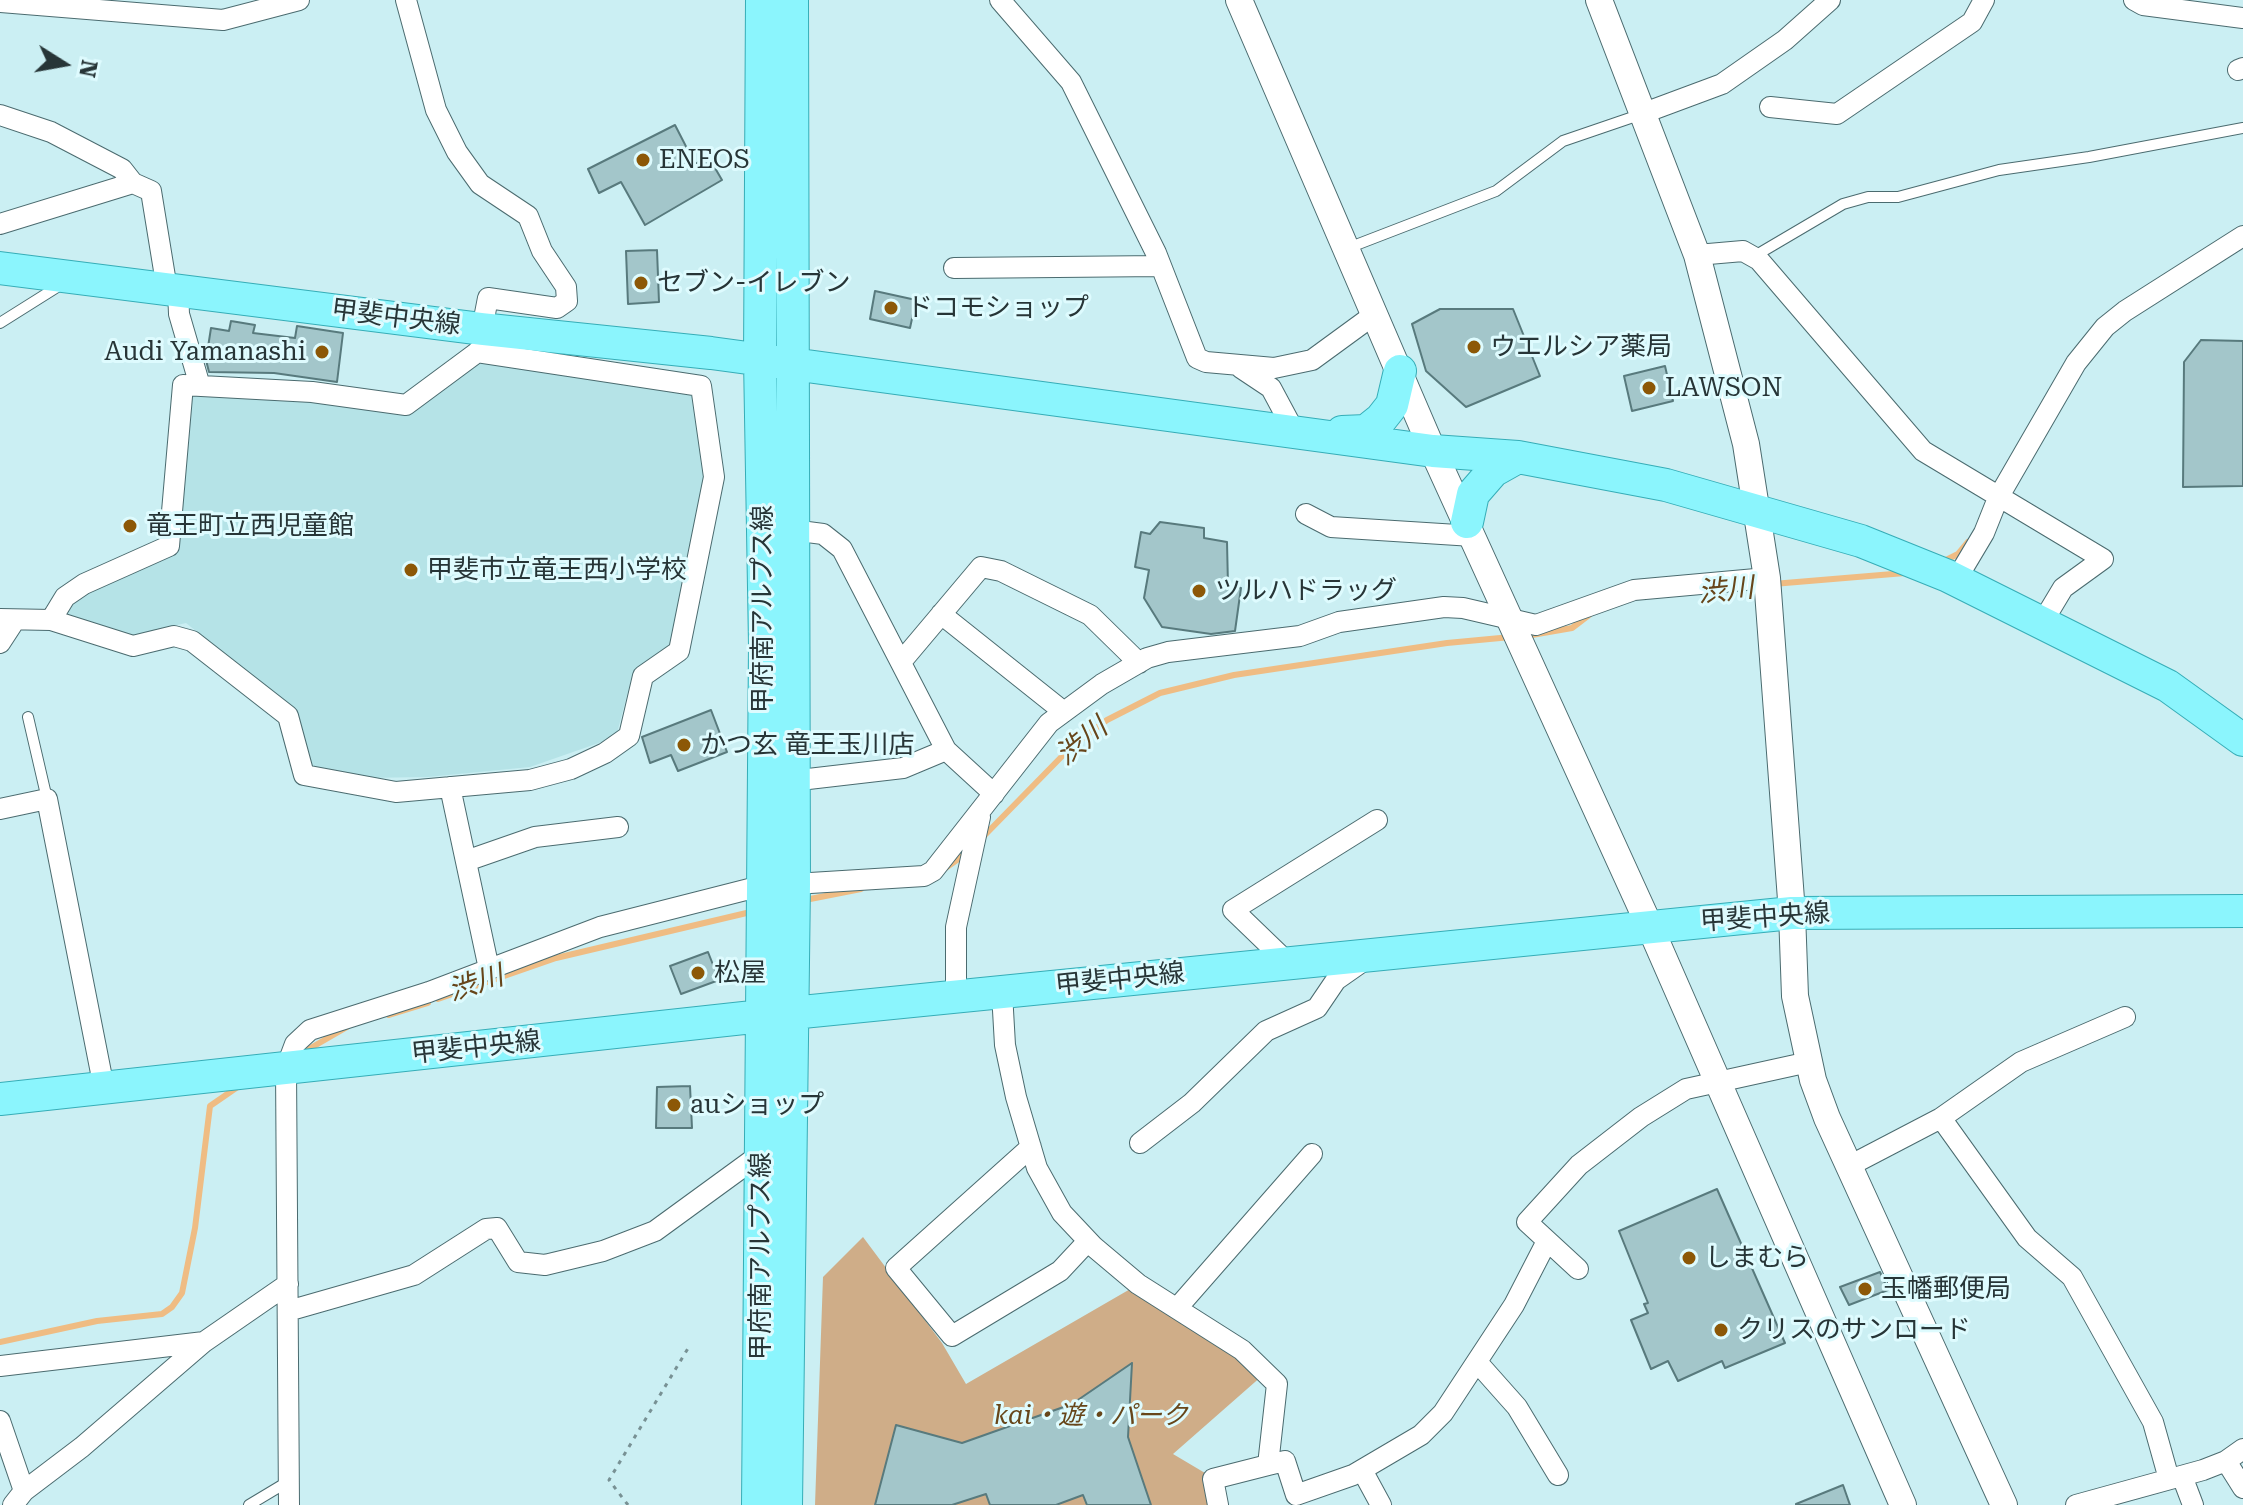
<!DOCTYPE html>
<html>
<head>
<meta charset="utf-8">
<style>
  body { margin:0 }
  #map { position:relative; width:2243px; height:1505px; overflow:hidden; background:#cbeff3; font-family:"Roboto Serif",serif }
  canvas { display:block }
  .north { position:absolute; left:24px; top:24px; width:80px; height:80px; -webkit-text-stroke:6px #defbfe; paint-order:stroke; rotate:101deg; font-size:22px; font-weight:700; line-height:32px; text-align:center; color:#273537 }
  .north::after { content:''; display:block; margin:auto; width:28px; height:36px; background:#273537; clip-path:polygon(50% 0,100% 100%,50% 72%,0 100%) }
</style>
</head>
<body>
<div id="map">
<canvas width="2243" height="1505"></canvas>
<div class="north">N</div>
</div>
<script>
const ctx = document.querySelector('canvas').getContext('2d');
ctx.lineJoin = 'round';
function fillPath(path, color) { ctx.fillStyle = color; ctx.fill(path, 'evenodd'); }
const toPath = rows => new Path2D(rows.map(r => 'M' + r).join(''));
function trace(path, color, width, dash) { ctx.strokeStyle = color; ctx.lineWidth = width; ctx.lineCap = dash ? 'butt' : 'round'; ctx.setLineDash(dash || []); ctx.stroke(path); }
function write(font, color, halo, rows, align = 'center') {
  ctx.font = font + ' "Roboto Serif","Noto Sans JP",serif'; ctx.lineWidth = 6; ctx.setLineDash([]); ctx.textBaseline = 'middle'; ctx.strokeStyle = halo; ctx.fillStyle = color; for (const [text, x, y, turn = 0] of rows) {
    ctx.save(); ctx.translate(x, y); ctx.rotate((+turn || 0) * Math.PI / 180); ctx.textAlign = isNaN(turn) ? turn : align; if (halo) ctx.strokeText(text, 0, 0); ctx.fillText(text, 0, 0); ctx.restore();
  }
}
const built = toPath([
  [483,360,698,395,707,475,672,643,633,672,616,737,530,767,428,777,363,778,306,765,293,709,186,623,122,638,61,617,71,601,177,551,192,396,312,402,407,413]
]);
const green = toPath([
  [863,1237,942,1343,966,1384,1132,1288,1263,1375,1173,1454,1205,1473,1214,1505,815,1505,823,1277]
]);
const stream = toPath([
  [1942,562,1958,554,1968,542],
  [1773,584,1905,573],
  [1526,636,1572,628,1589,615],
  [981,839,1072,746,1107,720,1160,693,1234,675,1447,643,1511,637],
  [944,869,964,855],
  [805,900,861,889],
  [438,999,556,958,755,911],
  [389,1015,428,1003],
  [302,1053,347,1027],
  [0,1342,97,1321,162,1314,172,1307,182,1293,195,1228,210,1106,239,1086]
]);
const building = toPath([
  [675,125,695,164,708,156,722,180,645,225,621,182,599,193,588,169,675,125],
  [657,250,659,302,628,304,626,251,657,250],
  [875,291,916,300,910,328,870,319,875,291],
  [1440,309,1513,309,1540,376,1466,407,1426,371,1412,324,1440,309],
  [231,321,255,325,253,333,295,338,297,326,343,333,337,382,274,373,209,372,206,360,211,328,229,331,231,321],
  [2201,340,2243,341,2243,486,2183,487,2184,362,2201,340],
  [1665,366,1673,401,1632,411,1624,376,1665,366],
  [1160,522,1204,528,1204,538,1227,542,1228,586,1241,588,1235,631,1211,634,1162,627,1144,598,1149,570,1135,567,1141,532,1150,534,1160,522],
  [711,710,727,752,678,771,671,755,650,763,642,737,711,710],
  [708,952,719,980,681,994,670,966,708,952],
  [690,1086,692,1128,656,1128,657,1087,690,1086],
  [1717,1189,1785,1343,1725,1368,1722,1361,1678,1381,1668,1361,1651,1369,1631,1320,1648,1313,1644,1304,1648,1303,1619,1231,1717,1189],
  [1880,1272,1888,1290,1849,1305,1840,1287,1880,1272],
  [1132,1363,1128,1437,1151,1505,1087,1505,1083,1495,1056,1505,990,1505,986,1494,952,1505,875,1505,896,1425,962,1443,1072,1404,1132,1363],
  [1843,1485,1850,1505,1796,1505,1796,1504,1843,1485]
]);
const path = toPath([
  [628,1505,609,1480,690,1345]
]);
const service = toPath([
  [1348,248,1496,191,1563,141,1642,114],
  [1753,257,1843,204,1868,197,1898,197,1999,170,2089,157,2243,128],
  [0,323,62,284],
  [28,717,47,799],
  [249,1505,289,1481]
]);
const minor = toPath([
  [406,0,436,110,457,152,480,184,528,216,542,251,566,287,567,301,557,308,488,298,482,329],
  [1000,0,1071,82,1156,253,1197,358,1206,362,1274,368,1312,360,1375,314],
  [2134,0,2143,5,2243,18],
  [0,2,223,20,299,0],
  [2238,70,2243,68],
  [1770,107,1837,114,1972,22,1984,0],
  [1644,113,1722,84,1785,40,1830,0],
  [0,115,51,132,122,169,133,183],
  [0,224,133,183,151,191,167,289],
  [1697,255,1743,251,1759,260,1923,451,2103,559,2063,588,2042,623],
  [954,268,1161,266],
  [178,290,179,314,200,386],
  [1241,368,1271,388,1294,431],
  [1306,514,1331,527,1473,536],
  [792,530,823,534,842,549,946,750,994,794],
  [1956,580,1984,533,1998,498,2076,363,2105,327,2125,311,2243,236],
  [941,614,1064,712],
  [0,619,51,620,133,646,174,636,192,641,288,716,304,775,396,792,530,780,571,769,605,753,629,736,643,676,679,651,714,477,701,386,477,352],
  [51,620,65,597,84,584,169,546,183,385,312,392,406,405,487,345],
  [0,643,15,620],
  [901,662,981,567,1001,571,1090,615,1139,663],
  [791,781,903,768,946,750],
  [450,787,489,969],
  [0,809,47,799,104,1088],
  [466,861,535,837,618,827],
  [794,884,924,876,933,871,1049,723,1102,684,1147,658,1168,652,1300,636,1339,622,1444,607,1463,608,1536,625,1634,590,1767,578],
  [1288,963,1233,910,1377,820],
  [1002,993,1005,1045,1016,1097,1037,1168,1062,1213,1094,1247,1138,1284,1242,1350,1277,1384,1268,1465,1213,1479,1218,1505],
  [956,997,956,927,980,817],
  [1941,1118,2027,1238,2072,1277,2153,1422,2169,1479],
  [1140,1143,1192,1103,1266,1031,1317,1008,1336,980,1366,959],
  [1031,1147,896,1268,952,1336,1060,1271,1088,1241],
  [1849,1166,1941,1118,2021,1062,2125,1017],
  [1578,1269,1527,1222,1579,1165,1641,1117,1686,1089,1809,1062],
  [1178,1307,1312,1154],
  [288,1311,414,1275,486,1229,497,1228,518,1262,545,1265,603,1251,655,1231,762,1153],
  [1477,1362,1517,1407,1558,1475],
  [0,1366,204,1342,288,1284],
  [0,1421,24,1491],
  [2226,1461,2243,1488],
  [1268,1465,1285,1461,1296,1495,1353,1475,1421,1435,1443,1413,1514,1305,1547,1241],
  [1362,1470,1381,1505],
  [2182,1476,2193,1505],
  [13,1505,24,1491,82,1447,204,1342],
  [289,1505,286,1068,295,1044,310,1030,429,992,600,927,761,886],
  [2076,1505,2203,1470,2226,1461,2243,1449]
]);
const tertiary = toPath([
  [1239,0,1433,451,1650,927,1903,1505],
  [1599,0,1697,255,1746,444,1767,578,1792,913,1795,996,1813,1080,1827,1118,2004,1505]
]);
const primary = toPath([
  [0,268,482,329,711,353,1433,451,1518,457,1666,485,1861,541,1948,576,2168,686,2243,740],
  [1342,432,1366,431,1381,419,1392,405,1400,371],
  [1467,522,1473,494,1493,471,1518,457],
  [0,1099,762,1016,1792,913,2243,911],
  [758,1505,765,645,760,359,762,0],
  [786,1505,794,884,792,0]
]);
const markers = [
  [643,160,8,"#8c5807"],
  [641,283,8,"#8c5807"],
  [891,308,8,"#8c5807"],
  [1474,347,8,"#8c5807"],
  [322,352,8,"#8c5807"],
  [1649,388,8,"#8c5807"],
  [130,526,8,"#8c5807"],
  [411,570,8,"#8c5807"],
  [1199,591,8,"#8c5807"],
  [684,745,8,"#8c5807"],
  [698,973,8,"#8c5807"],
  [674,1105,8,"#8c5807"],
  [1689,1258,8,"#8c5807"],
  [1865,1289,8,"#8c5807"],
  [1721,1330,8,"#8c5807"]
];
const poiNames = [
  ["ENEOS",659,160],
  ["セブン-イレブン",657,283],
  ["ドコモショップ",907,308],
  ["ウエルシア薬局",1490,347],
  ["Audi Yamanashi",306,352,"right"],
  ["LAWSON",1665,388],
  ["竜王町立西児童館",146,526],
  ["甲斐市立竜王西小学校",427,570],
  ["ツルハドラッグ",1215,591],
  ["かつ玄 竜王玉川店",700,745],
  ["松屋",714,973],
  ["auショップ",690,1105],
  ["しまむら",1705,1258],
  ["玉幡郵便局",1881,1289],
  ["クリスのサンロード",1737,1330]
];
const streetNames = [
  ["甲斐中央線",396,318,7],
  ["甲府南アルプス線",763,609,-90],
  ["甲斐中央線",1765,918,-4],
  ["甲斐中央線",1120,980,-6],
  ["甲斐中央線",476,1048,-6],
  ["甲府南アルプス線",761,1256,-90]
];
const parkNames = [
  ["kai・遊・パーク",1091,1416]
];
const waterNames = [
  ["渋川",1726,591,-6],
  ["渋川",1082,742,-39],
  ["渋川",476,984,-18]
];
fillPath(built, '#b5e3e7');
fillPath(green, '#cfad88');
trace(stream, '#efbc83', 6);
fillPath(building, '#a3c6ca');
trace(building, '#587a7d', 2);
trace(service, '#4b6b6f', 12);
trace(minor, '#4b6b6f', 22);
trace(tertiary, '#4b6b6f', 28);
trace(primary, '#36adb7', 34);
trace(path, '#789194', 3, [4, 6]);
trace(service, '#fff', 10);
trace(minor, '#fff', 20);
trace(tertiary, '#fff', 26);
trace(primary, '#8bf5fd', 32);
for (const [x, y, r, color] of markers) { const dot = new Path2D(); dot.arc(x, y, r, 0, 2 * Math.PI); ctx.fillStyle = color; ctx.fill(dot); trace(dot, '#defbfe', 3); }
write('26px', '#273537', '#defbfe', poiNames, 'left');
write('26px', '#273537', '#defbfe', streetNames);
write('italic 26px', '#67461a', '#defbfe', parkNames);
write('italic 28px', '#67451a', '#defbfe', waterNames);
</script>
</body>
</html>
